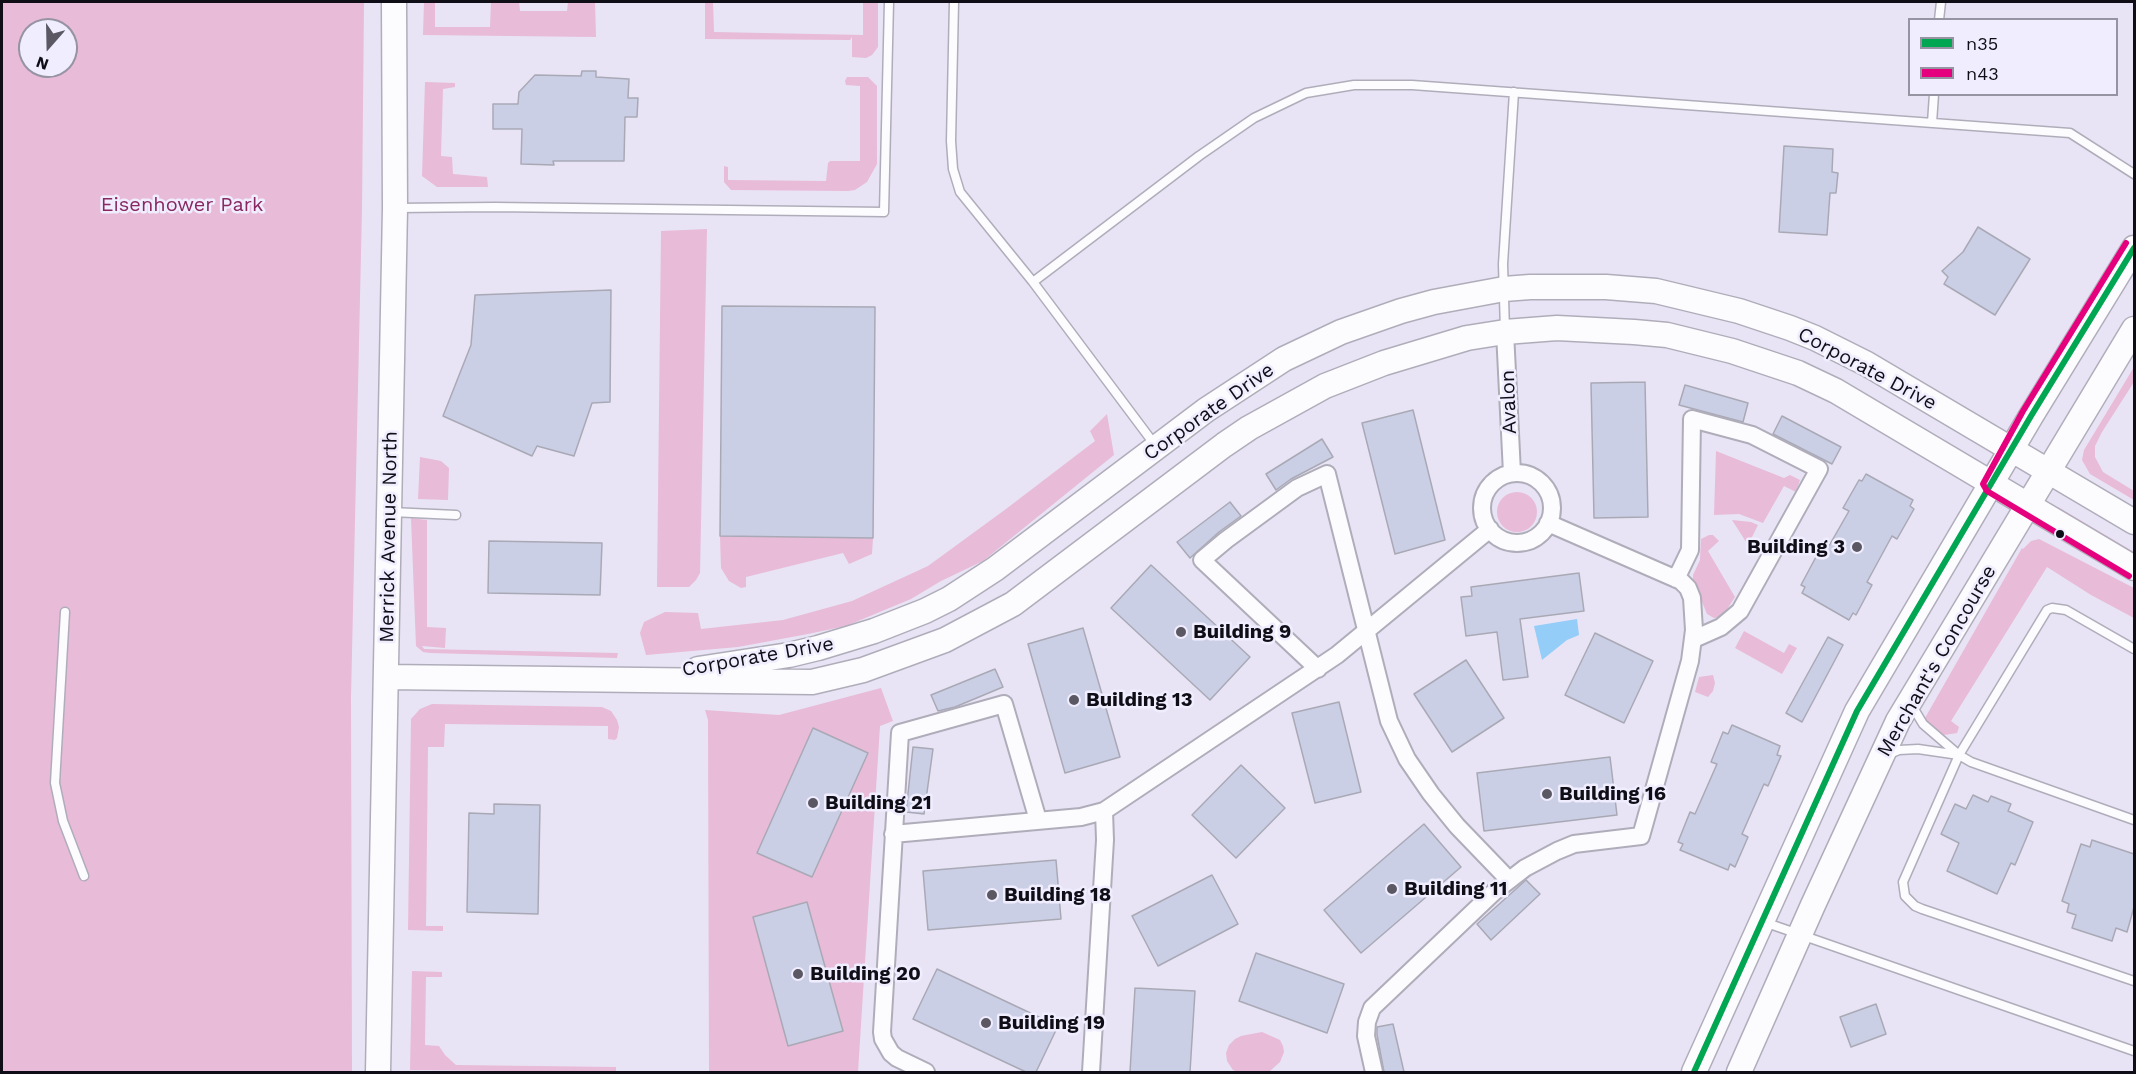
<!DOCTYPE html>
<html>
<head>
<meta charset="utf-8">
<style>
  body { margin:0 }
  #map { position:relative; width:2136px; height:1074px; overflow:hidden; background:#e8e4f5; font-family:"Work Sans",sans-serif }
  canvas { display:block }
  .frame { position:absolute; inset:0; border:3px solid #0f0d16; pointer-events:none }
  .legend { position:absolute; left:1908px; top:18px; width:210px; height:78px; box-sizing:border-box; background:#f0edff; border:2px solid #9693a2; margin:0; padding:8px 10px; list-style:none; font-size:18px; color:#0f0d16 }
  .legend li { display:flex; align-items:center; gap:12px; height:30px }
  .legend b { width:30px; border:2px solid #9693a2 }
  .north { position:absolute; left:18px; top:18px; width:60px; height:60px; box-sizing:border-box; background:#f0edff; border:2px solid #9693a2; border-radius:50%; rotate:200deg; font-size:16px; font-weight:700; line-height:24px; text-align:center; color:#0f0d16 }
  .north::after { content:''; display:block; margin:auto; width:21px; height:27px; background:#5b5864; clip-path:polygon(50% 0,100% 100%,50% 72%,0 100%) }
</style>
</head>
<body>
<div id="map">
<canvas width="2136" height="1074"></canvas>
<div class="frame"></div>
<ul class="legend">
<li><b style="height:8px;background:#00a651"></b>n35</li>
<li><b style="height:8px;background:#e5007d"></b>n43</li>
</ul>
<div class="north">N</div>
</div>
<script>
const ctx = document.querySelector('canvas').getContext('2d');
ctx.lineJoin = 'round';
function fillPath(path, color) { ctx.fillStyle = color; ctx.fill(path, 'evenodd'); }
const toPath = rows => new Path2D(rows.map(r => 'M' + r).join(''));
function trace(path, color, width, dash) { ctx.strokeStyle = color; ctx.lineWidth = width; ctx.lineCap = dash ? 'butt' : 'round'; ctx.setLineDash(dash || []); ctx.stroke(path); }
function write(font, color, halo, rows, align = 'center') {
  ctx.font = font + ' "Work Sans",sans-serif'; ctx.lineWidth = 5; ctx.setLineDash([]); ctx.textBaseline = 'middle'; ctx.strokeStyle = halo; ctx.fillStyle = color; for (const [text, x, y, turn = 0] of rows) {
    ctx.save(); ctx.translate(x, y); ctx.rotate((+turn || 0) * Math.PI / 180); ctx.textAlign = isNaN(turn) ? turn : align; if (halo) ctx.strokeText(text, 0, 0); ctx.fillText(text, 0, 0); ctx.restore();
  }
}
const green = toPath([
  [2,2,364,2,362,209,351,697,352,1072,2,1072],
  [30,30,66,30,66,66,30,66],
  [424,2,435,2,435,27,490,27,491,2,519,2,520,11,567,11,568,2,595,2,596,37,423,35],
  [705,2,713,2,714,32,863,35,863,2,878,2,878,47,872,55,866,58,852,57,852,37,850,40,705,39],
  [847,77,868,77,877,86,877,164,867,182,855,190,848,191,731,190,724,182,724,166,728,167,728,180,826,181,828,163,830,161,860,161,860,86,846,85,845,81],
  [425,82,455,83,455,87,443,89,441,156,452,157,453,174,487,177,488,187,437,187,422,176],
  [707,229,700,573,696,580,689,587,657,587,661,231],
  [2134,367,2134,382,2102,432,2095,446,2095,457,2103,472,2134,491,2134,500,2090,474,2082,460,2084,450],
  [1107,414,1114,455,983,561,941,581,911,599,846,626,808,634,738,647,646,655,640,633,644,622,665,612,698,613,701,629,783,620,852,601,928,566,1006,509,1095,441,1090,431],
  [1716,451,1784,478,1790,475,1800,480,1796,492,1784,486,1763,523,1739,514,1714,515],
  [420,457,441,461,449,468,448,500,418,499],
  '1497 512a20 20 0 1 1 40 0a20 20 0 1 1-40 0Z',
  [2058,507,2134,552,2134,557,2057,510],
  [411,518,427,520,427,627,446,628,445,648,422,646,424,649,618,653,617,658,430,653,423,652,416,646],
  [1732,520,1751,522,1758,525,1748,545],
  [1709,535,1713,535,1719,541,1708,551,1735,597,1722,617,1714,618,1707,614,1693,580,1693,575,1700,560,1701,539],
  [720,536,873,538,872,554,849,564,843,553,746,577,746,587,741,588,729,581,721,568],
  [2039,539,2134,588,2134,618,2091,595,2047,567,1951,721,1959,727,1957,733,1944,735,1932,729,1925,718,2022,548,2023,549,2031,541],
  [1744,631,1784,653,1789,644,1797,648,1782,674,1735,648],
  [1713,675,1715,683,1713,691,1708,697,1695,692,1699,677],
  [881,688,893,721,880,726,858,1072,709,1072,708,720,705,710,779,715],
  [432,704,602,707,611,711,617,720,619,727,617,738,615,740,608,739,608,726,445,724,444,747,428,747,426,926,443,926,443,931,408,930,411,719,420,709],
  [412,971,442,972,442,977,426,977,425,1045,439,1046,445,1055,456,1065,616,1067,616,1072,410,1070],
  [1262,1032,1280,1040,1283,1046,1284,1052,1280,1062,1270,1071,1265,1072,1238,1072,1233,1070,1227,1061,1226,1053,1229,1045,1235,1039,1241,1036]
]);
const water = toPath([
  [1577,619,1579,635,1567,640,1542,660,1534,626]
]);
const building = toPath([
  [582,71,596,71,596,77,629,79,628,98,638,98,637,117,625,117,624,161,553,161,554,165,521,164,522,129,493,129,493,104,518,104,519,92,535,75,581,76,582,71],
  [1784,146,1833,149,1832,172,1838,173,1836,193,1830,193,1827,235,1779,232,1784,146],
  [1978,227,2030,259,1995,315,1944,284,1948,277,1942,271,1963,252,1978,227],
  [611,290,610,402,592,403,574,456,537,446,532,456,443,416,471,345,475,295,611,290],
  [722,306,875,307,873,538,720,536,722,306],
  [1645,382,1648,517,1594,518,1591,383,1645,382],
  [1685,385,1748,403,1743,422,1679,405,1685,385],
  [1413,410,1445,540,1395,554,1362,423,1413,410],
  [1782,416,1841,447,1832,464,1773,434,1782,416],
  [1322,439,1333,457,1291,479,1276,490,1266,474,1322,439],
  [1866,474,1913,500,1910,506,1914,509,1897,539,1892,536,1867,582,1872,585,1856,615,1853,613,1849,620,1802,593,1805,587,1801,585,1817,555,1822,558,1849,511,1843,508,1859,480,1862,481,1866,474],
  [1230,502,1241,516,1219,532,1190,558,1177,542,1230,502],
  [489,541,602,543,600,595,488,593,489,541],
  [1151,565,1250,657,1210,700,1111,608,1151,565],
  [1579,573,1584,611,1520,619,1528,677,1503,680,1497,632,1466,636,1461,597,1472,596,1471,587,1579,573],
  [1083,628,1120,757,1065,773,1028,644,1083,628],
  [1595,633,1653,661,1624,723,1565,695,1595,633],
  [1828,637,1843,645,1802,722,1786,713,1828,637],
  [1466,660,1504,718,1452,752,1414,694,1466,660],
  [995,669,1003,687,955,707,938,711,931,695,995,669],
  [1339,702,1361,792,1315,803,1292,713,1339,702],
  [1732,725,1780,746,1777,755,1781,756,1768,786,1764,784,1742,834,1748,837,1735,867,1730,864,1728,870,1680,850,1683,844,1678,842,1690,812,1695,814,1717,764,1711,762,1723,732,1728,734,1732,725],
  [813,728,868,753,812,877,757,853,813,728],
  [913,747,933,749,924,814,906,812,913,747],
  [1610,757,1617,815,1484,831,1477,773,1610,757],
  [1241,765,1285,808,1236,858,1192,815,1241,765],
  [1973,795,1988,802,1991,796,2011,804,2008,811,2033,822,2015,865,2011,863,1997,894,1947,871,1959,843,1941,834,1955,804,1966,809,1973,795],
  [494,804,540,805,538,914,467,912,469,813,494,814,494,804],
  [1424,824,1461,867,1361,953,1324,910,1424,824],
  [2092,840,2134,854,2134,907,2127,932,2116,928,2112,941,2072,928,2076,915,2067,912,2069,904,2062,901,2081,844,2090,847,2092,840],
  [1056,860,1061,919,928,930,923,871,1056,860],
  [1212,875,1238,924,1158,966,1132,916,1212,875],
  [1526,880,1540,894,1491,940,1477,924,1526,880],
  [807,902,843,1031,788,1046,753,917,807,902],
  [1256,953,1344,984,1327,1033,1239,1001,1256,953],
  [937,969,1058,1026,1036,1072,1026,1072,913,1019,937,969],
  [1135,988,1195,991,1190,1072,1130,1072,1135,988],
  [1876,1004,1886,1034,1851,1047,1840,1017,1876,1004],
  [1393,1024,1404,1072,1384,1072,1377,1035,1377,1027,1393,1024]
]);
const lane = toPath([
  [954,2,951,141,953,169,960,192,1033,282,1155,445],
  [1939,20,1941,2],
  [1932,123,1934,94],
  [396,208,495,207,884,212,889,2],
  [1033,282,1199,156,1254,118,1306,93,1354,85,1412,85,2070,133,2134,174],
  [1505,331,1503,264,1514,92],
  [391,512,456,515],
  [65,612,55,783,63,821,84,876],
  [2134,649,2066,610,2052,608,2047,610,1959,755,1903,882,1905,896,1915,906,1922,909,2134,981],
  [1887,755,1899,750,1918,749,1959,755,1923,724,1911,704],
  [1959,755,1971,762,2134,820],
  [1764,922,2134,1051]
]);
const street = toPath([
  [1505,332,1512,473],
  '1482 508a35 35 0 1 1 70 0a35 35 0 1 1-70 0Z',
  [1676,579,1690,550,1692,419,1752,435,1819,469,1740,611,1721,627,1694,639],
  [1318,669,1202,560,1226,540,1297,488,1327,474,1389,721,1407,759,1431,794,1457,826,1509,880],
  [893,834,1081,817,1104,811,1337,655,1490,529],
  [926,1072,897,1058,891,1053,883,1039,882,1032,900,733,1004,704,1038,820],
  [1091,1072,1105,840,1104,811],
  [1374,1072,1366,1036,1367,1022,1372,1008,1494,892,1525,868,1557,851,1574,844,1641,836,1690,661,1694,630,1692,598,1688,588,1681,581,1548,523]
]);
const secondary = toPath([
  [698,669,789,655,818,648,874,631,925,611,949,599,995,569,1206,410,1284,359,1341,332,1401,311,1434,302,1504,289,1530,287,1606,287,1656,291,1739,311,1790,328,1815,338,1867,364,2134,522],
  [386,677,812,682,863,670,945,640,1013,604,1224,445,1249,428,1325,386,1384,363,1467,338,1505,332,1557,328,1634,332,1667,335,1732,351,1798,373,1836,391,2134,568],
  [378,1072,395,208,394,2],
  [1694,1072,1857,711,2031,416,2134,248],
  [1739,1072,1813,905,1898,721,2134,329]
]);
const bus1 = toPath([
  [1694,1072,1857,711,2031,416,2134,248]
]);
const bus2 = toPath([
  [2126,243,2023,411,1983,484,1987,491,2129,576]
]);
const markers = [
  [2060,534,5,"#0f0d16"],
  [1857,547,6,"#5b5864"],
  [1181,632,6,"#5b5864"],
  [1074,700,6,"#5b5864"],
  [1547,794,6,"#5b5864"],
  [813,803,6,"#5b5864"],
  [1392,889,6,"#5b5864"],
  [992,895,6,"#5b5864"],
  [798,974,6,"#5b5864"],
  [986,1023,6,"#5b5864"]
];
const parkNames = [
  ["Eisenhower Park",182,205]
];
const streetNames = [
  ["Corporate Drive",1867,369,28],
  ["Avalon",1509,402,-92],
  ["Corporate Drive",1209,412,-35],
  ["Merrick Avenue North",389,537,-89],
  ["Corporate Drive",758,657,-10],
  ["Merchant's Concourse",1937,661,-60]
];
const poiNames = [
  ["Building 3",1845,547,"right"],
  ["Building 9",1193,632],
  ["Building 13",1086,700],
  ["Building 16",1559,794],
  ["Building 21",825,803],
  ["Building 11",1404,889],
  ["Building 18",1004,895],
  ["Building 20",810,974],
  ["Building 19",998,1023]
];
fillPath(green, '#e8bbd8');
fillPath(water, '#93cdf8');
fillPath(building, '#cbcfe5');
trace(building, '#a9a9b6', 1.5);
trace(lane, '#b0adba', 11);
trace(street, '#b0adba', 20);
trace(secondary, '#b0adba', 27);
trace(lane, '#fcfbfe', 8);
trace(street, '#fcfbfe', 16);
trace(secondary, '#fcfbfe', 24);
trace(bus1, '#00a651', 6);
trace(bus2, '#e5007d', 6);
for (const [x, y, r, color] of markers) { const dot = new Path2D(); dot.arc(x, y, r, 0, 2 * Math.PI); ctx.fillStyle = color; ctx.fill(dot); trace(dot, '#f0edff', 2); }
write('20px', '#892860', '#f0edff', parkNames);
write('20px', '#0f0d16', '#f0edff', streetNames);
write('bold 20px', '#0f0d16', '#f0edff', poiNames, 'left');
</script>
</body>
</html>
